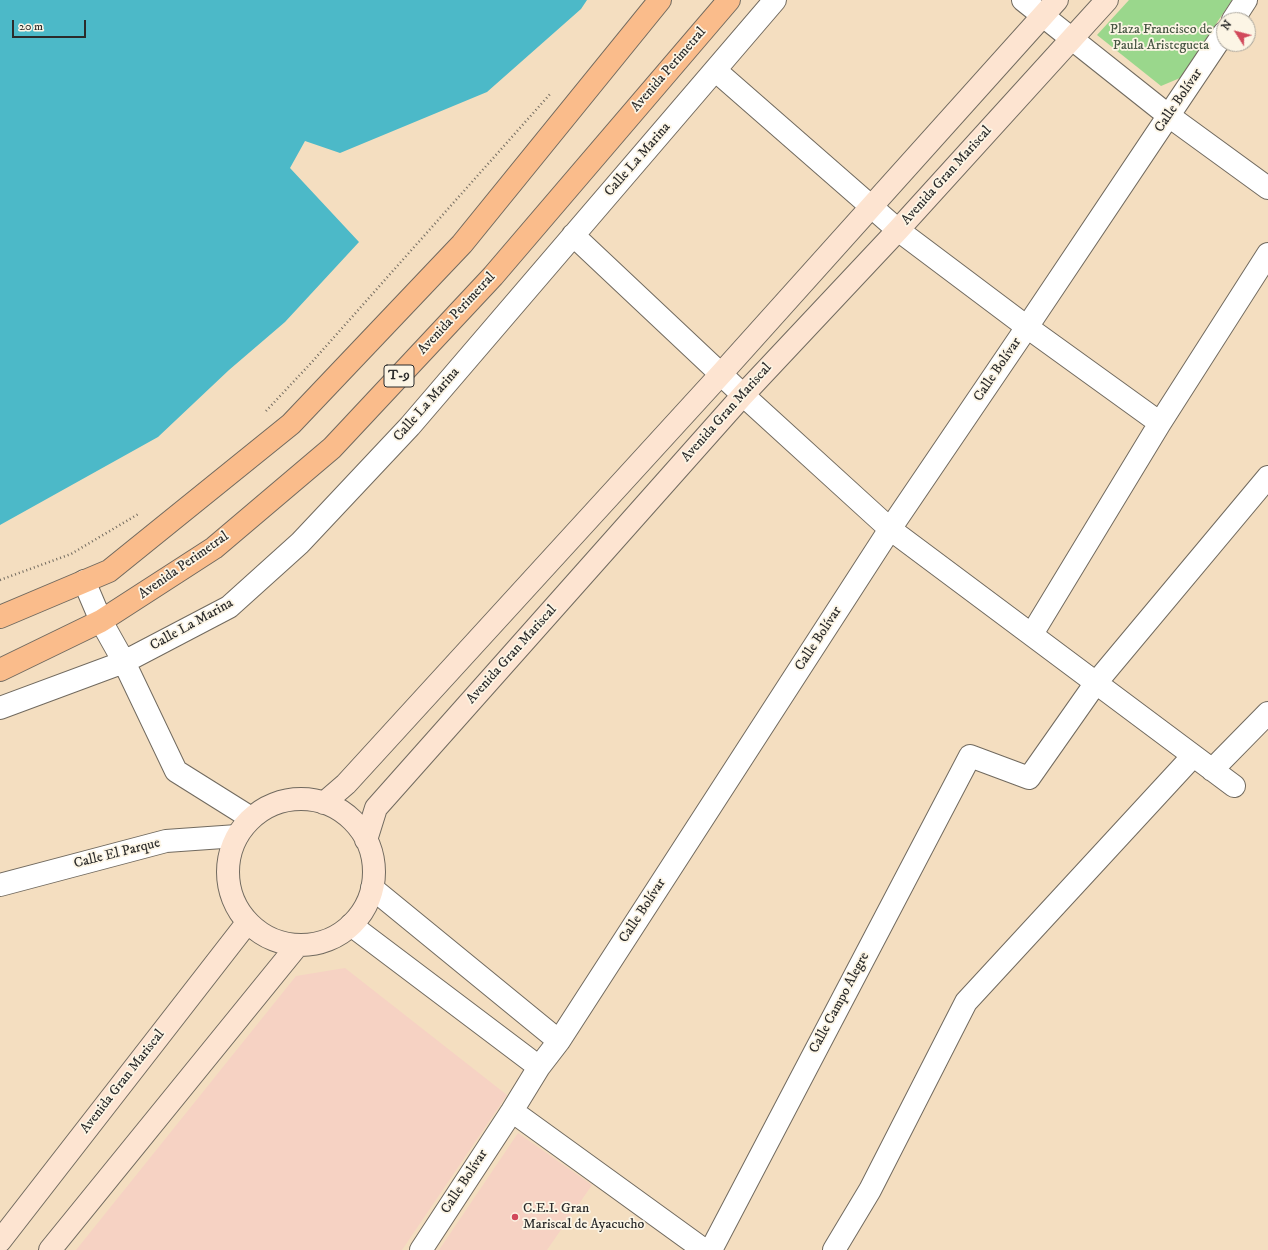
<!DOCTYPE html>
<html>
<head>
<meta charset="utf-8">
<style>
  body { margin:0 }
  #map { position:relative; width:1268px; height:1250px; overflow:hidden; background:#f4dec0; font-family:"IM FELL DW Pica",serif }
  canvas { display:block }
  .north { position:absolute; left:1216px; top:12px; width:40px; height:40px; box-sizing:border-box; background:#fcf5e5; border:1px solid #a8a49b; border-radius:50%; rotate:306deg; font-size:11px; font-weight:700; line-height:16px; text-align:center; color:#2b2b2b }
  .north::after { content:''; display:block; margin:auto; width:14px; height:18px; background:#d1495b; clip-path:polygon(50% 0,100% 100%,50% 72%,0 100%) }
  .scale { position:absolute; left:12px; top:20px; width:74px; height:18px; box-sizing:border-box; border:2px solid #2b2b2b; border-top:0; padding-left:5px; font-size:12px; line-height:14px; white-space:nowrap; color:#2b2b2b; -webkit-text-stroke:3px #fcf5e5; paint-order:stroke }
</style>
</head>
<body>
<div id="map">
<canvas width="1268" height="1250"></canvas>
<div class="north">N</div>
<div class="scale">20 m</div>
</div>
<script>
const ctx = document.querySelector('canvas').getContext('2d');
ctx.lineJoin = 'round';
function fillPath(path, color) { ctx.fillStyle = color; ctx.fill(path, 'evenodd'); }
const toPath = rows => new Path2D(rows.map(r => 'M' + r).join(''));
function trace(path, color, width, dash) { ctx.strokeStyle = color; ctx.lineWidth = width; ctx.lineCap = dash ? 'butt' : 'round'; ctx.setLineDash(dash || []); ctx.stroke(path); }
function write(font, color, halo, rows, align = 'center') {
  ctx.font = font + ' "IM FELL DW Pica",serif'; ctx.lineWidth = 3.5; ctx.setLineDash([]); ctx.textBaseline = 'middle'; ctx.strokeStyle = halo; ctx.fillStyle = color; for (const [text, x, y, turn = 0] of rows) {
    ctx.save(); ctx.translate(x, y); ctx.rotate((+turn || 0) * Math.PI / 180); ctx.textAlign = isNaN(turn) ? turn : align; if (halo) ctx.strokeText(text, 0, 0); ctx.fillText(text, 0, 0); ctx.restore();
  }
}
const built = toPath([
  [345,968,507,1095,402,1250,76,1250,296,976],
  [518,1133,592,1185,547,1250,439,1250]
]);
const green = toPath([
  [1129,0,1232,0,1180,78,1161,86,1097,35]
]);
const water = toPath([
  [0,0,587,0,581,9,487,92,340,153,305,141,290,168,359,242,285,322,229,370,158,437,0,525]
]);
const path = toPath([
  [266,411,312,362,551,93],
  [0,580,71,554,140,513]
]);
const street = toPath([
  [1023,0,1169,116,1268,188],
  [1233,20,1246,0],
  [715,70,898,230,1027,327,1160,423],
  [573,235,743,395,890,529,1234,786],
  [84,581,101,621,124,662,176,771,251,818],
  [1032,634,1160,423,1268,254],
  [0,708,124,662,229,607,300,543,410,426,775,0],
  [1212,770,1268,713],
  [0,885,166,841,237,836],
  [372,888,559,1041],
  [351,925,539,1067],
  [512,1111,704,1250],
  [421,1250,512,1111,539,1067,559,1041,890,529,1027,327,1224,33],
  [711,1250,970,756,1029,778,1095,684,1268,477],
  [834,1250,870,1190,966,1002,1193,756]
]);
const secondary = toPath([
  '228 872a73 73 0 1 1 146 0a73 73 0 1 1-146 0Z',
  [324,803,346,784,721,374,1057,0],
  [366,840,376,808,743,395,898,230,1107,0],
  [0,1241,247,923],
  [50,1250,297,946]
]);
const primary = toPath([
  [0,617,109,571,291,424,462,244,660,0],
  [0,670,101,621,214,548,332,448,493,276,729,0]
]);
const markers = [
  [515,1217,4,"#d1495b"]
];
const shields = [
  [399,376,30]
];
const shieldNames = [
  ["T-9",399,376]
];
const parkNames = [
  ["Plaza Francisco de",1161,30],
  ["Paula Aristegueta",1161,46]
];
const streetNames = [
  ["Avenida Perimetral",669,70,-49],
  ["Calle Bolívar",1179,101,-56],
  ["Calle La Marina",638,160,-49],
  ["Avenida Gran Mariscal",947,176,-48],
  ["Avenida Perimetral",457,314,-47],
  ["Calle Bolívar",998,370,-56],
  ["Calle La Marina",427,405,-49],
  ["Avenida Gran Mariscal",727,413,-48],
  ["Avenida Perimetral",184,566,-35],
  ["Calle La Marina",192,625,-29],
  ["Calle Bolívar",819,639,-57],
  ["Avenida Gran Mariscal",512,655,-48],
  ["Calle El Parque",117,854,-14],
  ["Calle Bolívar",643,911,-57],
  ["Calle Campo Alegre",840,1003,-62],
  ["Avenida Gran Mariscal",123,1082,-52],
  ["Calle Bolívar",465,1182,-57]
];
const poiNames = [
  ["C.E.I. Gran",523,1209],
  ["Mariscal de Ayacucho",523,1225]
];
fillPath(built, '#f6d2c3');
fillPath(green, '#9ad78c');
fillPath(water, '#4cb9c8');
trace(street, '#716a5f', 24);
trace(secondary, '#716a5f', 24);
trace(primary, '#716a5f', 24);
trace(path, '#716a5f', 2.5, [1, 3]);
trace(street, '#fff', 22);
trace(secondary, '#fde4d1', 22);
trace(primary, '#fabc8b', 22);
for (const [x, y, r, color] of markers) { const dot = new Path2D(); dot.arc(x, y, r, 0, 2 * Math.PI); ctx.fillStyle = color; ctx.fill(dot); trace(dot, '#fcf5e5', 1.5); }
for (const [x, y, w] of shields) { const box = new Path2D(); box.roundRect(x - w / 2, y - 11, w, 22, 3); ctx.fillStyle = '#fcf5e5'; ctx.fill(box); trace(box, '#2b2b2b', 1); }
write('bold 13px', '#2b2b2b', null, shieldNames);
write('14px', '#475643', '#fcf5e5', parkNames);
write('14px', '#2b2b2b', '#fcf5e5', streetNames);
write('14px', '#2b2b2b', '#fcf5e5', poiNames, 'left');
</script>
</body>
</html>
